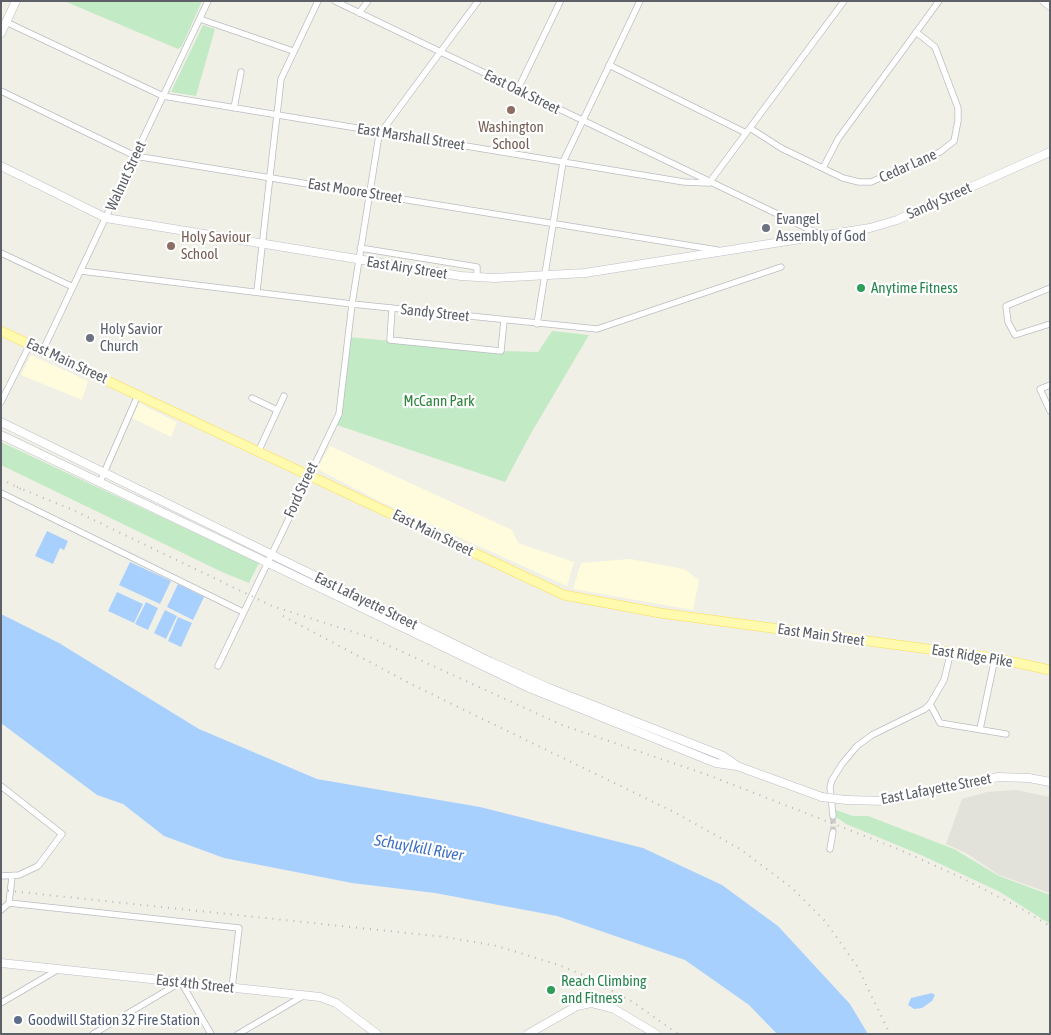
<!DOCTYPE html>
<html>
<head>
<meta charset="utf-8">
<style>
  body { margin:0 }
  #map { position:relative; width:1051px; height:1035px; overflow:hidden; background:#f1f0e6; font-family:"Asap Condensed",sans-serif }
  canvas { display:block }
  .frame { position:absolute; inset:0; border:2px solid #5d6167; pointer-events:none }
</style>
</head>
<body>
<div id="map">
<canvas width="1051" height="1035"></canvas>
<div class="frame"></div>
</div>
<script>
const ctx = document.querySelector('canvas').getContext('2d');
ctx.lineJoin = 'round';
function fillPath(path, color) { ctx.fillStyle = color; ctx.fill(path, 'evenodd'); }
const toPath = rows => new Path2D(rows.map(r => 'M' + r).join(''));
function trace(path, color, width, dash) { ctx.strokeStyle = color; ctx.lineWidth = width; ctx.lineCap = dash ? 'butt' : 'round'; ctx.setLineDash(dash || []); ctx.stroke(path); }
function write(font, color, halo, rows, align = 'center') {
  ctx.font = font + ' "Asap Condensed",sans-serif'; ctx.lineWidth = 4.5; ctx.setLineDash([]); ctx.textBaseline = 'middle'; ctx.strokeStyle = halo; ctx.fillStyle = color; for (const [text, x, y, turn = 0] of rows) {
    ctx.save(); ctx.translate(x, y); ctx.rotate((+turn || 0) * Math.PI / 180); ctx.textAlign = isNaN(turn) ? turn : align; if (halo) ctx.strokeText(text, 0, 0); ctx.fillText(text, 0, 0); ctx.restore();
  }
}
const commercial = toPath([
  [31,355,88,381,82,400,21,375],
  [139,403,177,422,171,437,132,418],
  [330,446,512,530,518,543,574,562,567,586,381,502,317,469],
  [630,559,684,569,699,580,693,610,573,589,581,563]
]);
const industrial = toPath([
  [1016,790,1050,797,1050,893,999,875,966,853,946,844,962,799,987,792]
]);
const green = toPath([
  [64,1,202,1,182,46,178,49],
  [203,25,215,29,196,96,171,92],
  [552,331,589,335,530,435,505,482,334,424,339,414,348,337,501,351,538,352],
  [1,442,259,563,249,583,222,572,1,465],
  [836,810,853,816,868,816,954,849,999,876,1050,895,1050,924,1000,892,919,854,846,824,836,817]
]);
const water = toPath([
  [47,531,68,541,64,550,60,548,53,564,35,556],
  [130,562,171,581,160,604,119,585],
  [178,584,204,597,193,620,167,607],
  [117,592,143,604,134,623,108,611],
  [146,602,158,608,148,630,135,624],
  [165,610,177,616,166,639,154,633],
  [1,614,59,643,199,729,317,779,480,807,643,848,722,885,778,926,850,1004,868,1034,777,1034,749,1005,685,960,557,916,435,893,352,883,224,858,164,836,123,804,97,795,1,723],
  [178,617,192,623,181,647,168,641],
  [932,993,935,995,932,1001,922,1008,914,1009,908,1005,911,998]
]);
const streetTunnel = toPath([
  [833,832,833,816]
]);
const street = toPath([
  [335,1,823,236],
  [359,13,368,1],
  [200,19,293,51],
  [6,22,163,96,684,182,709,183],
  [609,65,746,133],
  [518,89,560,2],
  [1,91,135,156,717,250],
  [234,108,241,72],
  [750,128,781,148,843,178,859,182,871,182,940,152,954,141,958,121,958,108,935,47,916,32],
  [823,168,838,139,939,1],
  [709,183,844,1],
  [360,248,477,267,477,277],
  [1,253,73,287],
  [81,271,352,304,597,329,781,267],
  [1050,288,1006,306,1008,322,1015,335,1050,324],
  [257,291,281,79,318,1],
  [392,308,390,340,501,351,504,320],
  [537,324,563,162,640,1],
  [43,350,208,1],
  [1050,385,1040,389,1050,411],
  [252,398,277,410],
  [1,402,30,344],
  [259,450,284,396],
  [100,482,138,395],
  [1,493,243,612],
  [218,666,339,414,352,304,379,135,478,1],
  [930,704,940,723,1006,734],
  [980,729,995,658],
  [1,786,62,834,38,866,19,875,1,876],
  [833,816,830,787,832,780,842,764,857,746,872,735,925,709,930,704,944,680,951,651],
  [830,849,833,832],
  [9,903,239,928,232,988],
  [1,910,9,903,12,877],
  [1,1003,59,969],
  [93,1034,181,982,211,1034],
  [238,1034,303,996]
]);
const secondary = toPath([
  [1044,1,1050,6],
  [1,33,16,1],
  [1,166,106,218,461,276,494,278,585,273,870,228,897,220,1050,152],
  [1,422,491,662,549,688,723,756,736,765],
  [1,435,527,687,716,763,737,766,822,797],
  [846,800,886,801,998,777,1029,778,1050,782],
  [1,963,320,997,336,1003,377,1034],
  [528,1034,577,1006,591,1003,614,1009,656,1034]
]);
const primary = toPath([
  [1,331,564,595,660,613,995,658,1050,670]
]);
const rail = toPath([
  [1,479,23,490],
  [17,487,73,510,272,606,372,638,562,725,708,775,898,849,960,877,1022,909,1050,926],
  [283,616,413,685,676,813,740,849,792,888,825,921,857,966,890,1034],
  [1,890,445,937,497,946,556,964,581,974,633,1002,678,1034]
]);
const secondaryBridge = toPath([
  [822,797,846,800]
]);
const markers = [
  [511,110,5,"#8d6e63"],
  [766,228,5,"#6b7280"],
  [171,246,5,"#8d6e63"],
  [861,288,5,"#2e9e5b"],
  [90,338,5,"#6b7280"],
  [551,990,5,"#2e9e5b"],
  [18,1020,5,"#5c6f8a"]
];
const streetNames = [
  ["East Oak Street",522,92,26],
  ["East Marshall Street",411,137,9],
  ["Cedar Lane",908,166,-24],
  ["Walnut Street",126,176,-65],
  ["East Moore Street",355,191,9],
  ["Sandy Street",939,201,-24],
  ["East Airy Street",407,268,9],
  ["Sandy Street",435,313,6],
  ["East Main Street",67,361,25],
  ["Ford Street",301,490,-65],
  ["East Main Street",433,533,26],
  ["East Lafayette Street",366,601,26],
  ["East Main Street",821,635,8],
  ["East Ridge Pike",972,656,9],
  ["East Lafayette Street",936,789,-11],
  ["East 4th Street",195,984,6]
];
const educationNames = [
  ["Washington",511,127],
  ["School",511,144],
  ["Holy Saviour",181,237,"left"],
  ["School",181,254,"left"]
];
const worshipNames = [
  ["Evangel",776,219],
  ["Assembly of God",776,236],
  ["Holy Savior",100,329],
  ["Church",100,346]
];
const leisureNames = [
  ["Anytime Fitness",871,288],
  ["Reach Climbing",561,981],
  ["and Fitness",561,998]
];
const parkNames = [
  ["McCann Park",439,401]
];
const serviceNames = [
  ["Goodwill Station 32 Fire Station",28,1020]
];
const waterNames = [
  ["Schuylkill River",419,848,10]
];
fillPath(commercial, '#fffbdd');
fillPath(industrial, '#e2e1da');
fillPath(green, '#c1eac5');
fillPath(water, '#a8d0ff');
trace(streetTunnel, '#ccccc6', 5.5, [5.5, 3]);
trace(street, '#babdc2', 7);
trace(secondary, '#bbbec5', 9);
trace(primary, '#fbdd55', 10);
trace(street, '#fff', 5.5);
trace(secondary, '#fff', 8);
trace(primary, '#fffaad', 9);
trace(rail, '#b7b8b8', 2, [1, 6]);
trace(secondaryBridge, '#bbbec5', 9, []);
trace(secondaryBridge, '#fff', 8);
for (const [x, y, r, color] of markers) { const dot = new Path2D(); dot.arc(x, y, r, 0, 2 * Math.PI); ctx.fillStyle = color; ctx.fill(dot); trace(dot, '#fff', 2); }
write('15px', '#5d6167', '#fff', streetNames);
write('15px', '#785e54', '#fff', educationNames);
write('15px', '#5b616d', '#fff', worshipNames, 'left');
write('15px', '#27864d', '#fff', leisureNames, 'left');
write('15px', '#2f853b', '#fff', parkNames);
write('15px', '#4e5e75', '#fff', serviceNames, 'left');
write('italic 16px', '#3f71c3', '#fff', waterNames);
</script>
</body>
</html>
